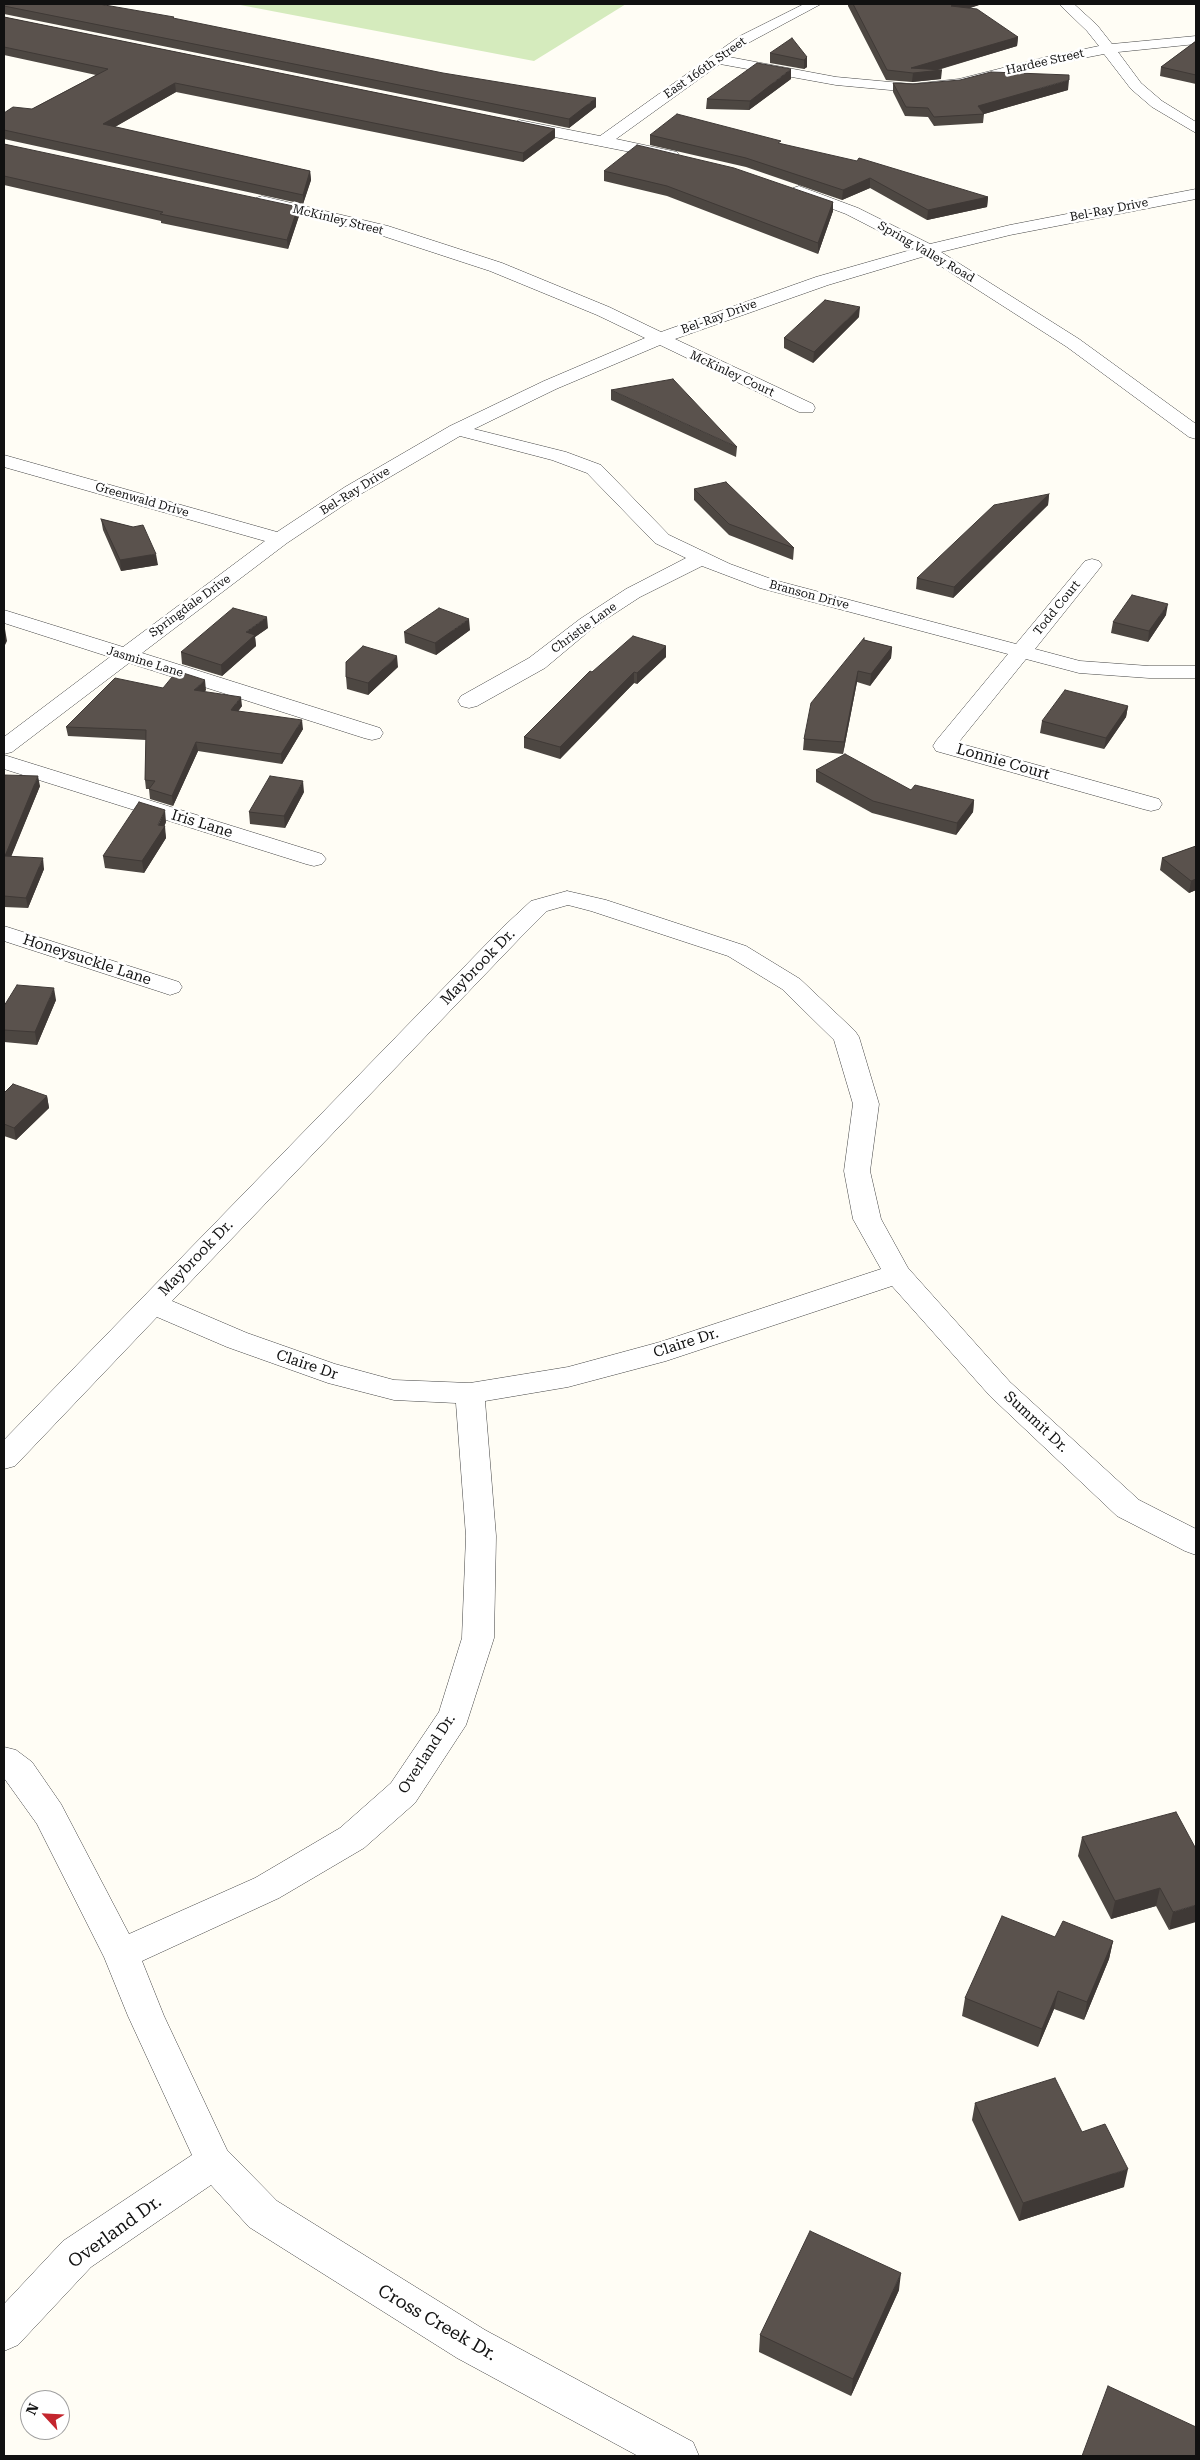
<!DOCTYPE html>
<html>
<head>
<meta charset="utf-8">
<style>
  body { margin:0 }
  #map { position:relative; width:1200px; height:2460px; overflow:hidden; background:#fffdf5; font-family:"Roboto Serif",serif }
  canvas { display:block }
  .frame { position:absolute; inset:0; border:5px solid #111; pointer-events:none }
  .north { position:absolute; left:20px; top:2390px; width:50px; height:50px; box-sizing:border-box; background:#fff; border:1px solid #a0a0a0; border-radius:50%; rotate:295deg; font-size:14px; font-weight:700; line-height:20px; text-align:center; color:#111 }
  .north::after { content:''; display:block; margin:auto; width:18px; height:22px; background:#c4262e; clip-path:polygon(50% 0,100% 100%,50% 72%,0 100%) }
</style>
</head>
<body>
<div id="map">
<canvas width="1200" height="2460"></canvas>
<div class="frame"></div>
<div class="north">N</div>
</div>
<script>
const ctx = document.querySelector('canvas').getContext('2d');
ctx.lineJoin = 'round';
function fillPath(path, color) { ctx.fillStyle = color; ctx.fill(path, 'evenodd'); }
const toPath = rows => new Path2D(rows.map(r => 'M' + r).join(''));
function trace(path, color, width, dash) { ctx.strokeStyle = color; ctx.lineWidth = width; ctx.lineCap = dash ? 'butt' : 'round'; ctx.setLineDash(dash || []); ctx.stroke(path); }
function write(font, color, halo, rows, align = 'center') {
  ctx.font = font + ' "Roboto Serif",serif'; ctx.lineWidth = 5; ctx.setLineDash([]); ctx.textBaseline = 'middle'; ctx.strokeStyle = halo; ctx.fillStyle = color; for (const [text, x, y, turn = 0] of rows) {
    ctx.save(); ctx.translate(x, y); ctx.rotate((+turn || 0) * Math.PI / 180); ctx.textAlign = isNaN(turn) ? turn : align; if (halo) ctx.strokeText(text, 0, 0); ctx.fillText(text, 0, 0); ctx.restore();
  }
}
const green = toPath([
  [235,4,626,4,534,61]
]);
const minor = toPath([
  [804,4,821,4,750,42,729,57,836,77,912,84,959,79,1042,58,1099,46,1087,31,1059,4,1074,4,1097,25,1112,44,1196,36,1196,44,1118,52,1141,83,1162,101,1196,122,1196,133,1152,107,1131,89,1104,54,1042,66,959,87,912,92,836,85,720,64,616,139,677,152,679,155,671,160,519,130,511,125,519,120,600,136,740,36,804,4],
  [799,186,858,208,930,244,1010,225,1196,189,1196,199,1010,235,941,252,1079,339,1196,424,1196,439,1189,437,1067,347,925,256,828,285,675,339,813,404,815,408,813,412,799,412,660,345,556,389,474,429,566,452,601,465,669,535,730,564,774,580,1016,644,1085,561,1092,559,1099,561,1102,565,1099,569,1035,649,1080,661,1149,666,1196,666,1196,678,1149,678,1079,673,1026,659,958,743,1159,799,1162,804,1159,809,1151,811,1143,809,936,751,933,746,936,741,1008,654,760,588,702,566,640,597,594,627,545,668,477,706,469,708,461,706,458,701,461,696,529,658,580,619,626,589,686,558,655,543,587,473,552,460,460,436,359,495,287,543,142,653,380,728,383,733,380,738,372,740,364,738,129,663,12,752,4,754,4,737,110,657,4,623,4,610,123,647,265,541,4,467,4,455,277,532,345,487,450,426,544,381,645,338,597,315,490,271,377,234,256,204,254,201,256,198,262,196,388,226,502,263,609,307,661,332,816,277,914,249,846,214,793,194,791,191,793,188,799,186],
  [4,755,322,854,326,859,322,864,314,866,306,864,4,769,4,755],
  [567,891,606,900,746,946,800,979,855,1031,859,1037,879,1104,870,1171,881,1219,908,1268,1010,1382,1139,1500,1196,1529,1196,1555,1185,1551,1117,1516,990,1396,892,1286,666,1361,568,1387,485,1401,496,1536,494,1638,466,1725,415,1803,364,1848,279,1898,142,1961,164,2016,227,2150,277,2201,485,2330,693,2442,699,2456,638,2456,457,2358,249,2227,211,2185,91,2267,18,2345,4,2351,4,2304,63,2241,192,2155,128,2016,104,1957,37,1824,4,1778,4,1747,16,1750,32,1762,61,1804,129,1934,255,1878,340,1828,391,1783,439,1712,462,1638,466,1536,456,1403,394,1400,328,1383,227,1347,157,1317,15,1466,4,1469,4,1440,502,928,531,901,567,891],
  [568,905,591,911,728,956,782,989,834,1040,853,1104,844,1171,853,1219,881,1269,660,1342,568,1367,470,1383,394,1380,335,1364,247,1333,172,1301,520,938,547,911,568,905],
  [4,926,179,982,182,987,179,992,170,995,161,992,4,941,4,926]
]);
const wall = toPath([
  [4,4,175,19,596,107,569,128,4,14],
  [848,4,982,4,969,8,1018,37,1017,46,938,70,941,79,912,82,886,80,848,6],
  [4,17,555,129,555,138,523,162,176,92,115,127,310,171,311,180,303,204,4,139,4,140,4,113,32,109,96,75,4,55],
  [1196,41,1196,84,1160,76,1161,67],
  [770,53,807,57,807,67,804,69,770,63],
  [791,79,749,110,706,109,707,99],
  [893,83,913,84,1068,90,984,114,983,123,934,126,928,117,905,116,893,92],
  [650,135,781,144,988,197,987,207,927,220,870,188,842,200,746,167,650,145],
  [4,144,299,216,288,249,161,223,161,221,4,185],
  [604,171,833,202,833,211,818,254,667,196,604,181],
  [859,317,813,363,784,348,784,338],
  [611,390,737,447,736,457,611,400],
  [694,489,794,548,793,560,729,535,694,500],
  [1049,494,1048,505,953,598,916,589,917,578],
  [101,519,133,527,158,565,121,571,103,530],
  [1166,615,1148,642,1111,633,1113,622],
  [268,628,255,637,256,646,222,676,182,664,181,652],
  [470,630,436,655,405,643,404,632],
  [864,640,892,647,891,658,870,686,857,682,843,754,803,750,804,739],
  [666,646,666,657,637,684,634,683,560,759,524,748,524,737],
  [398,667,368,695,347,689,346,677],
  [163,688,206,690,204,692,242,706,238,711,303,729,282,764,198,751,173,806,150,799,149,789,146,789,145,780,146,740,68,736,66,727],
  [1128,706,1126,717,1104,749,1040,733,1042,721],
  [816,770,911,790,974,800,973,812,956,835,872,813,816,782],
  [4,775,40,786,11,856,44,869,28,908,4,907],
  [304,792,285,828,250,824,249,812],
  [166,822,164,826,166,838,144,873,105,868,103,856],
  [1196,846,1196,890,1189,893,1160,870,1162,858],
  [56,1000,37,1045,4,1042,4,1006],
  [4,1093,47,1096,49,1108,16,1140,4,1136],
  [1082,1837,1196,1849,1169,1930,1156,1906,1111,1919,1078,1856],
  [1055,1937,1113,1941,1109,1959,1084,2020,1054,2009,1038,2047,962,2016,965,1998],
  [975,2103,1082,2132,1124,2187,1019,2221,972,2120],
  [899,2290,851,2396,759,2352,760,2335]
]);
const shadedWall = toPath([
  [956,4,982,4,950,15,951,6],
  [1018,37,1017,46,936,70,942,70,941,79,912,82,913,73,911,68],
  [807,57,807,67,804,69,804,60],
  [791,69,791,79,749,110,750,101],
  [1069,80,1068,90,984,114,978,106],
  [175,83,176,92,104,133,103,124],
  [596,98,596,107,569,128,569,119],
  [555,129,555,138,523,162,523,153],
  [310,171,311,180,303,204,303,195],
  [870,178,870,188,842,200,843,190],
  [988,197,987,207,927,220,928,210],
  [833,202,833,211,818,254,818,243],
  [298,207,299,216,288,249,287,240],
  [860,307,859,317,813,363,814,352],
  [1049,494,1048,505,953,598,954,587],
  [156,554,158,565,121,571,120,560],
  [1168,604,1166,615,1148,642,1149,631],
  [267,617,268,628,255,637,256,646,222,676,221,665,246,632],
  [469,619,470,630,436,655,435,643],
  [5,629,7,641,4,647,4,632],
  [666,646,666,657,637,684,637,673],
  [892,647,891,658,870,686,871,674],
  [397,656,398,667,368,695,368,683],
  [858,671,857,682,843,754,844,742],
  [634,672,634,683,560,759,560,747],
  [205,680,206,690,195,699,194,690],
  [241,697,242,706,232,720,231,710],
  [1128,706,1126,717,1104,749,1106,738],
  [302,720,303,729,282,764,281,754],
  [196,742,198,751,173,806,172,796],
  [38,776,40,786,7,867,5,856],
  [303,781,304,792,285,828,284,816],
  [974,800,973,812,956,835,957,823],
  [165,810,166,822,164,827,165,826,166,838,144,873,142,861],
  [43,858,44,869,28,908,26,898],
  [1196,879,1196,890,1189,893,1191,881],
  [54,988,56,1000,37,1045,35,1032],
  [47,1096,49,1108,16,1140,14,1128],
  [1160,1888,1156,1906,1111,1919,1115,1901],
  [1196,1905,1196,1922,1169,1930,1173,1912],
  [1113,1941,1109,1959,1084,2020,1087,2002],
  [1058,1991,1054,2009,1038,2047,1042,2029],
  [1128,2169,1124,2187,1019,2221,1023,2203],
  [901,2273,899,2290,851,2396,853,2379]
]);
const building = toPath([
  [4,4,99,4,174,17,173,18,443,73,596,98,569,119,4,6,4,4],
  [853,4,956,4,951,6,977,9,1018,37,911,68,942,70,913,73,887,70,853,4],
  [4,17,555,129,523,153,175,83,103,124,310,171,303,195,4,130,4,113,13,107,32,109,108,69,4,47,4,17],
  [792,38,807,57,804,60,770,53,792,38],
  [1196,41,1196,75,1161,67,1196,41],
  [757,63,791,69,750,101,707,99,757,63],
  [991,72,1069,75,1069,80,978,106,984,114,934,117,928,108,906,107,893,83,913,84,960,80,991,72],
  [677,114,781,141,778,143,857,161,859,158,988,197,928,210,870,178,843,190,746,158,650,135,677,114],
  [4,144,298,207,287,240,160,214,163,212,4,176,4,144],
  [637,145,734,168,833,202,818,243,667,186,604,171,637,145],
  [825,300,860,307,814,352,784,338,825,300],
  [673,379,737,447,611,390,673,379],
  [726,482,794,548,729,524,694,489,726,482],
  [1049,494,954,587,917,578,994,505,1049,494],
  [101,519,133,527,143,525,156,554,120,560,101,519],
  [1132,595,1168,604,1149,631,1113,622,1132,595],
  [233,608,267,617,246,632,255,635,221,665,181,652,233,608],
  [439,608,469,619,435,643,404,632,439,608],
  [633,636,666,646,637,673,634,672,560,747,524,737,590,671,592,672,633,636],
  [864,638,864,640,892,647,871,674,858,671,844,742,804,739,811,703,864,638],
  [363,646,397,656,368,683,346,677,346,662,363,646],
  [177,671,205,680,194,690,241,697,231,710,302,720,281,754,196,742,172,796,149,789,155,781,145,780,146,730,66,727,115,678,163,688,177,671],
  [1065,690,1128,706,1106,738,1042,721,1065,690],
  [845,754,911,790,915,785,974,800,957,823,873,801,816,770,845,754],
  [4,775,38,776,5,856,43,858,26,898,4,896,4,775],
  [270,776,303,781,284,816,249,812,270,776],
  [139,802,165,810,158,825,165,826,142,861,103,856,139,802],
  [1196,846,1196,879,1191,881,1162,858,1196,846],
  [17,985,54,988,35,1032,4,1030,4,1006,17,985],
  [13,1084,47,1096,14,1128,4,1124,4,1093,13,1084],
  [1176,1812,1196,1849,1196,1905,1173,1912,1160,1888,1115,1901,1082,1837,1176,1812],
  [1002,1916,1055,1937,1063,1921,1113,1941,1087,2002,1058,1991,1042,2029,965,1998,1002,1916],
  [1055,2078,1082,2132,1105,2124,1128,2169,1023,2203,975,2103,1055,2078],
  [810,2231,901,2273,853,2379,760,2335,810,2231],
  [1108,2386,1196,2427,1196,2456,1082,2456,1108,2386]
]);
const farStreetnames = [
  ["Hardee Street",1045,62,-13],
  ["East 166th Street",705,68,-35],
  ["Bel-Ray Drive",1109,210,-11],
  ["McKinley Street",338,220,14],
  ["Spring Valley Road",926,252,30],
  ["Bel-Ray Drive",719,317,-20],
  ["McKinley Court",732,374,25],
  ["Bel-Ray Drive",355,491,-32],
  ["Greenwald Drive",142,500,16],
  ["Branson Drive",809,595,15],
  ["Springdale Drive",190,606,-36],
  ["Todd Court",1057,608,-51],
  ["Christie Lane",584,628,-36],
  ["Jasmine Lane",145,662,17]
];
const streetNames = [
  ["Lonnie Court",1003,762,16],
  ["Iris Lane",202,824,17],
  ["Honeysuckle Lane",87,960,18],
  ["Maybrook Dr.",478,967,-46],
  ["Maybrook Dr.",196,1258,-46],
  ["Claire Dr.",686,1343,-18],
  ["Claire Dr",307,1365,19],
  ["Summit Dr.",1036,1422,43],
  ["Overland Dr.",427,1754,-57]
];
const nearStreetnames = [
  ["Overland Dr.",115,2232,-36],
  ["Cross Creek Dr.",437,2323,30]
];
fillPath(green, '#d5ebbd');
trace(minor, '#444', 1);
fillPath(minor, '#fff');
fillPath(wall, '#4d4742');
fillPath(shadedWall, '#3f3936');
fillPath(building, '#5a524d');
trace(building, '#3f3936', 1);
write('12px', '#111', '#fff', farStreetnames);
write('15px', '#111', '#fff', streetNames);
write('18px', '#111', '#fff', nearStreetnames);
</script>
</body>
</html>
